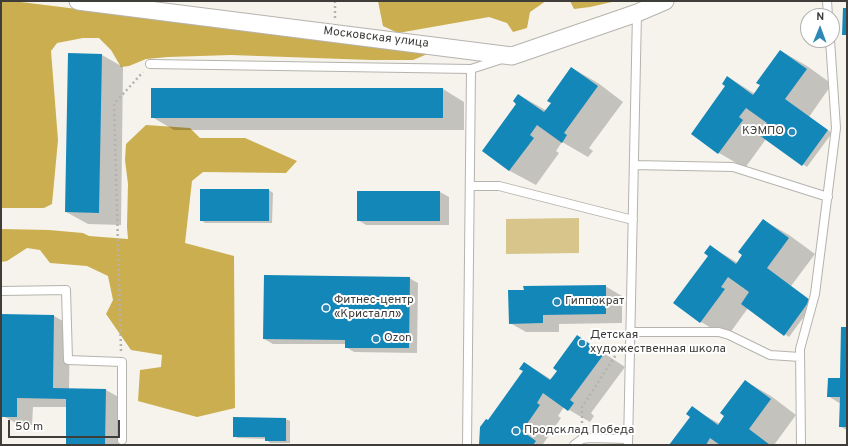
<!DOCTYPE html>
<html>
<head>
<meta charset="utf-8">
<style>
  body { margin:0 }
  #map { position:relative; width:848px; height:446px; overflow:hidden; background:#f5f3ec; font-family:Overpass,sans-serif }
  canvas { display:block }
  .frame { position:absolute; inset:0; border:2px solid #3e3d3a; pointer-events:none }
  .north { position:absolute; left:800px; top:8px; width:40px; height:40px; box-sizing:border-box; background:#fff; border:1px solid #b2b1b0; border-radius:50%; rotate:1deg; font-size:11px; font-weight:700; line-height:16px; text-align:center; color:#3e3d3a }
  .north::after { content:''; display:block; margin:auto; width:14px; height:18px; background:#2c88b5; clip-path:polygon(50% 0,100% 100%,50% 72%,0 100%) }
  .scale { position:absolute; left:8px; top:420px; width:112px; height:18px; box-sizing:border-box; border:2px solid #3e3d3a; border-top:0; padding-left:5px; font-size:12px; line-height:14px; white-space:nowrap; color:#3e3d3a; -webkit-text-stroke:3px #fff; paint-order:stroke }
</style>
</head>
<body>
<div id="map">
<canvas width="848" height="446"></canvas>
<div class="frame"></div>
<div class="north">N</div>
<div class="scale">50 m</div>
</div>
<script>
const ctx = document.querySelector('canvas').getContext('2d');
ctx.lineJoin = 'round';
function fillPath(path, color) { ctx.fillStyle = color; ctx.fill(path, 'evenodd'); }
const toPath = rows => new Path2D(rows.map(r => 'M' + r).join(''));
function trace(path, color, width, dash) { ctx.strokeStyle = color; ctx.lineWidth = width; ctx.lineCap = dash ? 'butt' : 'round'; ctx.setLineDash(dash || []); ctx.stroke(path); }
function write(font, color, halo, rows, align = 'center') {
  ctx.font = font + ' Overpass,sans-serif'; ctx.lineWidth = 4; ctx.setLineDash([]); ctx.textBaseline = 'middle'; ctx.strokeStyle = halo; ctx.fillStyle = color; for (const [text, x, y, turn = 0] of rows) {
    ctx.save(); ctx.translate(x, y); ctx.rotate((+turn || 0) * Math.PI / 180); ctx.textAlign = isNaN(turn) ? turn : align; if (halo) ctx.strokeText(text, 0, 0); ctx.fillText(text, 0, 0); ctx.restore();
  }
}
const green = toPath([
  [579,218,579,253,506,254,506,219]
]);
const forest = toPath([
  [1,1,13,1,430,53,413,60,371,60,231,55,168,57,146,59,129,66,121,67,111,50,99,38,83,38,57,43,51,51,58,140,52,204,44,208,1,208],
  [378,1,546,1,530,12,527,28,513,32,507,23,489,17,398,33,383,26],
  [570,1,616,1,590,7,574,9],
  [146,125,190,128,200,138,245,138,297,161,286,173,203,172,192,181,185,243,234,256,235,408,197,417,138,401,140,370,161,367,162,355,131,350,106,314,113,300,108,276,87,266,50,263,40,250,27,248,7,261,1,262,1,229,49,230,83,233,89,236,128,239,127,227,128,184,125,160,126,144]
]);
const shadow = toPath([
  [781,51,807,66,832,84,809,117,832,133,807,167,766,139,745,168,719,153,692,134,727,86,728,77,755,94],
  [102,55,123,67,121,225,88,224,66,212],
  [572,68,598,83,623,102,589,148,593,151,588,157,562,142,556,151,559,153,536,185,510,171,483,151,518,104,519,95,547,111],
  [443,89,464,102,464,130,174,130,152,117],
  [269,190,273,193,272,223,205,223,201,220],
  [358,192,440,192,449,197,449,225,366,225,358,220],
  [763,220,789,235,815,254,791,286,814,303,789,337,748,308,727,337,701,322,674,303,709,256,710,246,738,263],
  [409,278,418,283,417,353,354,352,346,347,346,344,273,344,264,339],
  [605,286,622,296,622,323,559,324,559,332,526,332,510,323],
  [1,315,54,316,70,325,69,389,106,390,122,399,121,445,67,445,67,407,33,407,32,425,20,425,3,416,4,407,1,407],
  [847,328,847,430,841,427,841,404,828,396,841,379],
  [578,336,625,367,591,413,594,416,590,422,564,407,558,416,561,418,543,444,544,445,480,445,488,421,524,371,525,363,552,380],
  [745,381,771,396,796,415,774,445,670,445,691,417,692,408,720,424],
  [286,419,290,421,290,443,270,443,266,439,238,438,234,436]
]);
const building = toPath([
  [843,8,847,8,847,35,842,35],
  [780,50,807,69,785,99,828,130,802,166,759,135,767,123,746,108,739,117,743,120,718,154,691,134,725,86,722,84,727,76,753,95,760,85,756,83],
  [68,53,102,54,99,213,65,212],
  [571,67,598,86,564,133,567,135,562,143,537,125,530,135,534,138,509,171,482,151,516,104,513,101,518,94,544,112,551,103,547,101],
  [151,88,443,88,443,118,151,118],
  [200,189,269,189,269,221,200,221],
  [357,191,440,191,440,221,357,221],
  [763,219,789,238,767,268,810,300,784,336,741,304,749,292,728,277,721,287,725,289,700,323,673,303,708,256,704,253,710,245,736,264,742,255,738,252],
  [264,275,410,277,409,348,345,348,345,340,263,339],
  [606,285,606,314,543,315,543,323,509,324,508,290,524,290,523,286],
  [1,314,54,315,53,388,106,389,105,445,66,445,66,399,17,398,17,417,2,417],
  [841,327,847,327,847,427,839,427,840,397,827,397,828,378,840,378],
  [577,335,604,354,570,400,574,403,568,411,543,393,537,403,540,405,522,431,536,441,533,445,479,445,480,427,486,419,488,420,523,371,519,369,524,362,550,380,557,371,553,368],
  [745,380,771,399,749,429,770,445,720,445,710,438,706,445,669,445,690,417,686,414,692,406,718,425,724,416,720,413],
  [233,417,286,418,286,441,265,441,265,437,233,437]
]);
const path = toPath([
  [335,18,335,1],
  [121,351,114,104,143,72],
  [582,428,582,407,619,350]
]);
const lane = toPath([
  [827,1,828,16],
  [150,64,471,69,502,59],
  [634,165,733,167,828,197],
  [470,186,499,186,633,220],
  [1,291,66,290,68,360,122,362,122,440],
  [630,332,719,332,729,335,770,355,800,357],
  [467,445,471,69],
  [574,445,582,439,590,438,628,439],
  [628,445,637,13],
  [801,445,800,349,815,294,836,128,830,40]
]);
const street = toPath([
  [78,1,512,56,637,13,665,1]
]);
const markers = [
  [792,132,4,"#2c88b5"],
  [557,302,4,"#2c88b5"],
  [326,308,4,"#2c88b5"],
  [376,339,4,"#2c88b5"],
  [582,343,4,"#2c88b5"],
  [516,431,4,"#2c88b5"]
];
const streetNames = [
  ["Московская улица",376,38,7]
];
const poiNames = [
  ["КЭМПО",784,132,"right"],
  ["Фитнес-центр",334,301],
  ["«Кристалл»",334,315],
  ["Гиппократ",565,302],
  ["Детская",590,336],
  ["художественная школа",590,350],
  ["Ozon",384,339],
  ["Продсклад Победа",524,431]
];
fillPath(green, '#d8c58b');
fillPath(forest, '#cbae4f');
fillPath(shadow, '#0003');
fillPath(building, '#1487b9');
trace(lane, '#b5b3ad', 10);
trace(street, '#b5b3ad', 19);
trace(path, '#b4b2ad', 2.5, [2, 3]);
trace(lane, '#fff', 8);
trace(street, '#fff', 17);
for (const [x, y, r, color] of markers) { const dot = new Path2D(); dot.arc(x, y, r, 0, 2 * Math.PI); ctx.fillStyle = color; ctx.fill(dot); trace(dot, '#fff', 1.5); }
write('12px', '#3e3d3a', '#fff', streetNames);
write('12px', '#3e3d3a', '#fff', poiNames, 'left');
</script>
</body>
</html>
